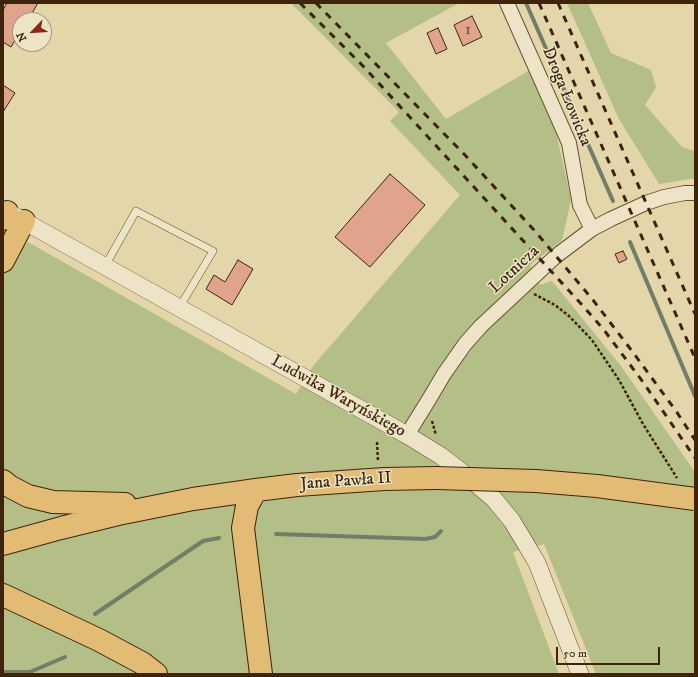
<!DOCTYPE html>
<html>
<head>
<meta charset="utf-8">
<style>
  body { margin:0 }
  #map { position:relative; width:698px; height:677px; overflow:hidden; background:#e3d6a9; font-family:"IM FELL DW Pica",serif }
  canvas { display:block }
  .frame { position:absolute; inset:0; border:4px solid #3f240b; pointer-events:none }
  .north { position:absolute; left:12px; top:12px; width:40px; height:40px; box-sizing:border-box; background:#ede4c7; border:1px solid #a7977c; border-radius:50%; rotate:245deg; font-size:11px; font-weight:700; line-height:16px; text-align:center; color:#3f240b }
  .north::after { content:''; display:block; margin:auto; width:14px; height:18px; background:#8f2418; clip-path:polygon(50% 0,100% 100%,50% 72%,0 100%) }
  .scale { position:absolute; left:556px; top:647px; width:104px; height:18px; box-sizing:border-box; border:2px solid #3f240b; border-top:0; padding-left:5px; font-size:12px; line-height:14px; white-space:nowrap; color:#3f240b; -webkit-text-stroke:3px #ede4c7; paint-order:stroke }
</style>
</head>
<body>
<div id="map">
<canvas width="698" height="677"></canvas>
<div class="frame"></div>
<div class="north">N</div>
<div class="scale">50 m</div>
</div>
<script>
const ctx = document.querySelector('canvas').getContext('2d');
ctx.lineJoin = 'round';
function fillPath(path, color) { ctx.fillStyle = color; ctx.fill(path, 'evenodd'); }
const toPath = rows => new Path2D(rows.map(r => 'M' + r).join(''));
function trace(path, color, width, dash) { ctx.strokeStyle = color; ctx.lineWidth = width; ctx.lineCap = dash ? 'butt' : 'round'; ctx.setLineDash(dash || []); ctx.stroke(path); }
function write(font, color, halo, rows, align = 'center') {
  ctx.font = font + ' "IM FELL DW Pica",serif'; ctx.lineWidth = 3; ctx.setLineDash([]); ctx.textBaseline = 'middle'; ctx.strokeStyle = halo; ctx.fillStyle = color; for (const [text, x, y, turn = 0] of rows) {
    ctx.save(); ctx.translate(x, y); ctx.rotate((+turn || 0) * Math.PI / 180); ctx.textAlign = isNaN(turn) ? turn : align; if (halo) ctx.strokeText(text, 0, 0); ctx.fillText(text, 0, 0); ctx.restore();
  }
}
const green = toPath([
  [291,3,459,3,386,43,446,119,530,70,555,127,571,200,562,240,530,265,540,285,552,281,621,366,695,472,695,674,596,674,544,544,513,552,559,674,3,674,3,228,296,394,313,366,460,195,390,121,399,112],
  [567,3,588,3,611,53,651,70,656,87,645,105,682,147,695,151,695,179,690,179,659,184,619,119]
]);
const stream = toPath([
  [526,3,613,201],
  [630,242,695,396],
  [276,534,425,539,435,537,441,531],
  [95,614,203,541,219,538],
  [3,672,30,672,65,657]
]);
const building = toPath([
  [7,3,38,3,28,20,20,20,20,32,11,47,3,42,3,10,7,3],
  [472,16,482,37,463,46,454,25,472,16],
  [438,28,447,49,436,54,427,33,438,28],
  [3,85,15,93,3,112,3,85],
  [390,174,425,205,370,267,335,237,390,174],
  [623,251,627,259,619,263,615,254,623,251],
  [238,260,253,269,232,305,206,289,214,275,225,282,238,260]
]);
const path = toPath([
  [534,294,555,305,569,316,592,340,619,380,643,424,677,478],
  [432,421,436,435],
  [377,442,378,462]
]);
const service = toPath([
  [105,266,136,211,213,251,179,308]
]);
const minor = toPath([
  [507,3,569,143,580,205,592,229],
  [407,435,428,401,444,374,465,344,481,326,556,256,592,229,611,219,646,203,664,197,685,193,695,193]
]);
const tertiary = toPath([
  [13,215,407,435,441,456,463,473,494,499,512,521,524,541,537,563,580,674]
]);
const primary = toPath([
  [3,219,7,212],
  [3,261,24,221],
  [3,481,9,486,28,496,53,502,125,504],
  [256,490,247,506,243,528,261,674],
  [3,544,61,528,118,514,193,499,256,490,297,485,384,479,436,478],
  [3,595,99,640,142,663,156,674]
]);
const rail = toPath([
  [300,3,363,66,583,306,604,330,643,382,695,458],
  [316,3,464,154,534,230,593,300,632,351,676,411,695,440],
  [539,3,695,358],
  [558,3,695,314]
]);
const primaryBridge = toPath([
  [436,478,536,481,597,486,695,499]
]);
const numberNames = [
  ["1",468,31]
];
const streetNames = [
  ["Droga Łowicka",566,97,68],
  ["Lotnicza",515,270,-43],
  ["Ludwika Waryńskiego",338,397,29],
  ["Jana Pawła II",346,482,-4]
];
fillPath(green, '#b4be87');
trace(stream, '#737d69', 4);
fillPath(building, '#e0a38b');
trace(building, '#3f240b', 1);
trace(service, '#685032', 8);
trace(minor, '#685032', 16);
trace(tertiary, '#685032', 18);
trace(primary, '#3f240b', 24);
trace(path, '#3f240b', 2.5, [3, 2]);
trace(service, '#ede4c7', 7);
trace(minor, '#ede4c7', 14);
trace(tertiary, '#ede4c7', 17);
trace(primary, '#e2bb74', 22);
trace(rail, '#3f240b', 3, [7, 7]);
trace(primaryBridge, '#3f240b', 24, []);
trace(primaryBridge, '#e2bb74', 22);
write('15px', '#67442b', null, numberNames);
write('17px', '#3f240b', '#ede4c7', streetNames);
</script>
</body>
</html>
